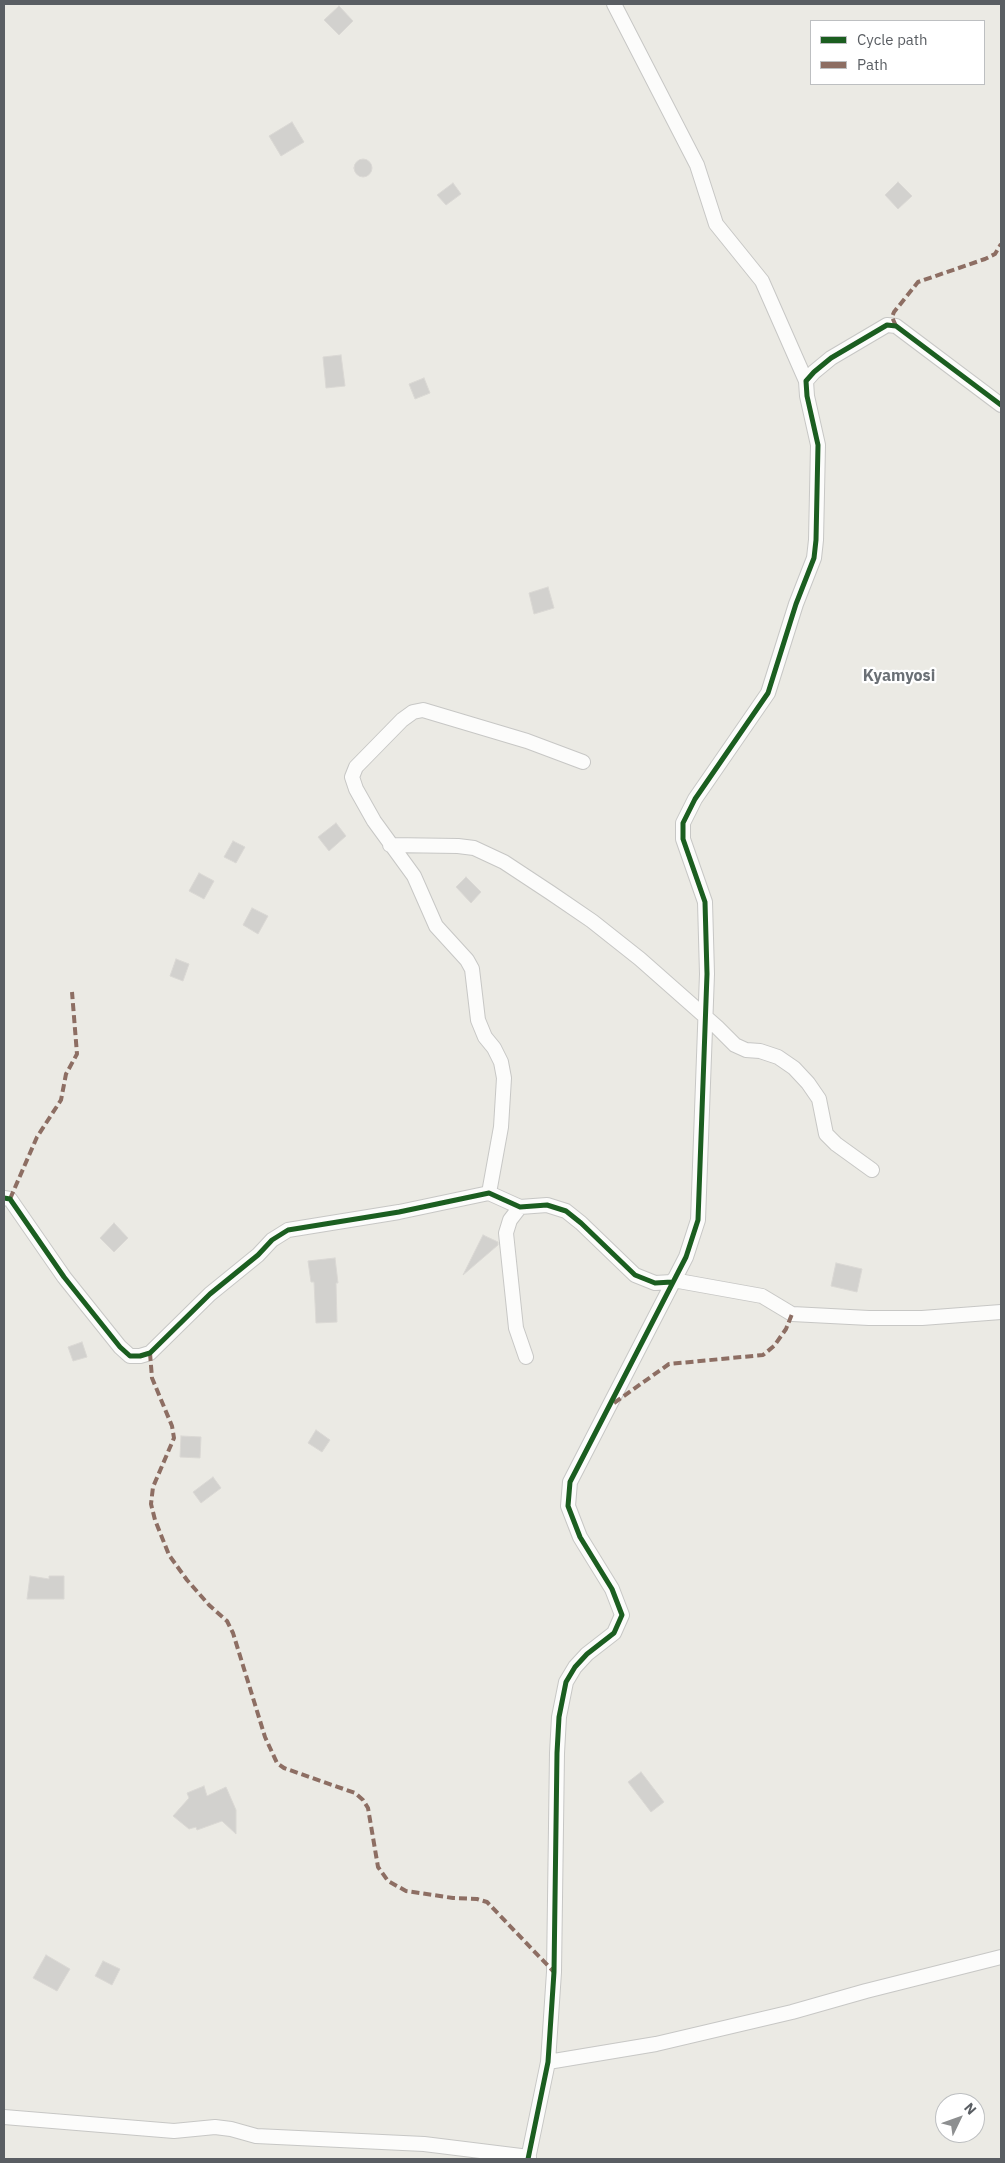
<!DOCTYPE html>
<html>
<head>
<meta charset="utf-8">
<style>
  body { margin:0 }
  #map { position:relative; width:1005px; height:2163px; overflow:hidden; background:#ebeae4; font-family:"IBM Plex Sans",sans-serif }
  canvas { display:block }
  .frame { position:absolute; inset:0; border:5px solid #5a5e63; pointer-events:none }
  .legend { position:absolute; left:810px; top:20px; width:175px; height:65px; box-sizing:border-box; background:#fff; border:1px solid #bdbfc1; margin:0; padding:6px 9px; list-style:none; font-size:15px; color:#5a5e63 }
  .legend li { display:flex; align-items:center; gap:10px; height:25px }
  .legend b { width:25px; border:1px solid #bdbfc1 }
  .north { position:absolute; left:935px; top:2093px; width:50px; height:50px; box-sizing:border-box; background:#fff; border:1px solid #bdbfc1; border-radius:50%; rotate:48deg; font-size:14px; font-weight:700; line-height:20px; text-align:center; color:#5a5e63 }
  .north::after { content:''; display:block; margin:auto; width:18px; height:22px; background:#8d8f90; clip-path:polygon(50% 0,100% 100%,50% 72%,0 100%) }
</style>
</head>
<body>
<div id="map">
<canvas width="1005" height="2163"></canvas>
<div class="frame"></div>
<ul class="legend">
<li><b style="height:6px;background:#1b5e20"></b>Cycle path</li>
<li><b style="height:6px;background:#8d6e63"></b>Path</li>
</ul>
<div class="north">N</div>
</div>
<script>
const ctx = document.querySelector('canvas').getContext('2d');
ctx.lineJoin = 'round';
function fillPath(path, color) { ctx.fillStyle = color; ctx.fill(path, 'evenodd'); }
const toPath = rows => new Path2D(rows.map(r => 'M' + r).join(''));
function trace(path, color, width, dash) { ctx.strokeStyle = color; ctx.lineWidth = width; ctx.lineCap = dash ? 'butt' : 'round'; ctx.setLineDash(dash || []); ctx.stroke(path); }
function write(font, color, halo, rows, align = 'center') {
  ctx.font = font + ' "IBM Plex Sans",sans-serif'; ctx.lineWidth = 4.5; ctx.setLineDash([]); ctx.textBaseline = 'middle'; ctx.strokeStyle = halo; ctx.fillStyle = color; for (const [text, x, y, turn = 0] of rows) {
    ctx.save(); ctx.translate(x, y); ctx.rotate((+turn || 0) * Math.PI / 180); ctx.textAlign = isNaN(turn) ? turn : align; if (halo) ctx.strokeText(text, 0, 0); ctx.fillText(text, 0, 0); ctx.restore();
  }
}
const building = toPath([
  [339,6,353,21,339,35,324,20,339,6],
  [292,122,304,142,281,156,269,136,292,122],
  '354 168a9 9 0 1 1 18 0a9 9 0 1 1-18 0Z',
  [898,182,912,196,898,209,885,195,898,182],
  [453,183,461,194,446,205,437,195,453,183],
  [341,355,345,386,326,388,323,357,341,355],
  [424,378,430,393,415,399,409,384,424,378],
  [548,587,554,608,534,614,529,593,548,587],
  [336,823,346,836,329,851,318,837,336,823],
  [233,841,245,847,236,863,224,857,233,841],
  [199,873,214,881,204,899,189,891,199,873],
  [466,877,481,892,471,903,456,887,466,877],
  [252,908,268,916,258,934,243,925,252,908],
  [176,959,189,964,183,981,170,976,176,959],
  [114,1223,128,1238,114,1252,100,1238,114,1223],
  [483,1235,498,1242,498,1245,463,1275,483,1235],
  [335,1258,338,1283,336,1283,337,1322,316,1323,314,1282,311,1282,308,1261,335,1258],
  [836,1263,862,1269,857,1292,831,1286,836,1263],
  [82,1342,87,1357,73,1361,68,1347,82,1342],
  [316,1430,330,1440,322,1452,308,1443,316,1430],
  [181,1436,201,1437,200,1458,180,1457,181,1436],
  [213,1477,221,1488,201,1503,193,1492,213,1477],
  [30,1576,49,1579,49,1576,64,1576,64,1599,27,1599,30,1576],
  [641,1772,664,1802,651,1812,628,1782,641,1772],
  [204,1786,207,1796,226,1787,236,1810,236,1834,222,1821,197,1830,196,1827,189,1829,173,1816,189,1798,187,1793,204,1786],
  [46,1955,70,1969,57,1991,33,1978,46,1955],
  [103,1961,120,1969,112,1985,95,1976,103,1961]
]);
const minor = toPath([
  [614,4,697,165,716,224,762,281,806,381],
  [390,845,458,846,474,848,504,862,551,893,592,921,640,959,717,1027,735,1045,746,1050,760,1051,778,1057,794,1068,808,1083,819,1099,826,1134,836,1144,872,1170],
  [489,1193,501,1127,504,1078,501,1062,494,1048,485,1037,478,1020,472,969,467,960,436,926,414,876,374,821,356,789,352,777,356,767,402,720,413,712,423,710,527,741,583,762],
  [4,1198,10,1199,64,1277,120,1347,130,1356,140,1356,150,1353,210,1294,258,1255,272,1240,288,1230,399,1212,489,1193,520,1207,547,1205,566,1211,581,1223,635,1275,655,1283,672,1282],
  [520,1207,510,1220,506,1233,516,1328,526,1357],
  [673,1280,762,1296,792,1314,869,1318,922,1318,1001,1312],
  [548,2062,656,2044,792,2012,866,1991,1001,1957],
  [4,2117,174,2131,215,2127,231,2129,256,2136,424,2144,529,2157],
  [528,2159,548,2062,554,1972,557,1753,559,1717,566,1682,575,1667,587,1654,614,1633,622,1615,612,1589,580,1537,568,1506,570,1482,686,1257,698,1220,707,974,705,902,683,839,683,823,695,799,768,693,796,604,814,558,816,540,818,445,807,396,806,381,814,372,831,358,887,325,896,326,1001,405]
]);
const quiet = toPath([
  [896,326,892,317,894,312,918,282,985,259,995,254,1001,244],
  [10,1199,37,1137,61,1100,66,1074,77,1054,72,992],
  [150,1353,152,1378,172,1426,174,1438,153,1487,151,1504,155,1520,169,1555,187,1580,209,1605,227,1621,233,1633,265,1737,277,1763,284,1768,355,1793,363,1800,368,1808,378,1867,388,1881,406,1891,453,1898,477,1899,487,1902,554,1972],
  [614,1403,669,1364,763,1355,774,1346,786,1329,792,1314]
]);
const cycleway = toPath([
  [4,1198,10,1199,64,1277,120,1347,130,1356,140,1356,150,1353,210,1294,258,1255,272,1240,288,1230,399,1212,489,1193,520,1207,547,1205,566,1211,581,1223,635,1275,655,1283,672,1282],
  [528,2159,548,2062,554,1972,557,1753,559,1717,566,1682,575,1667,587,1654,614,1633,622,1615,612,1589,580,1537,568,1506,570,1482,686,1257,698,1220,707,974,705,902,683,839,683,823,695,799,768,693,796,604,814,558,816,540,818,445,807,396,806,381,814,372,831,358,887,325,896,326,1001,405]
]);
const quarterNames = [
  ["Kyamyosi",899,676]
];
fillPath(building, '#d2d1ce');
trace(building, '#dad8d4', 1);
trace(minor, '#c7c7c5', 16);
trace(minor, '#fcfcfb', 14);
trace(quiet, '#8d6e63', 4, [8, 4]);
trace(cycleway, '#1b5e20', 5);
write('bold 16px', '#6b7075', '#fff', quarterNames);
</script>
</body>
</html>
